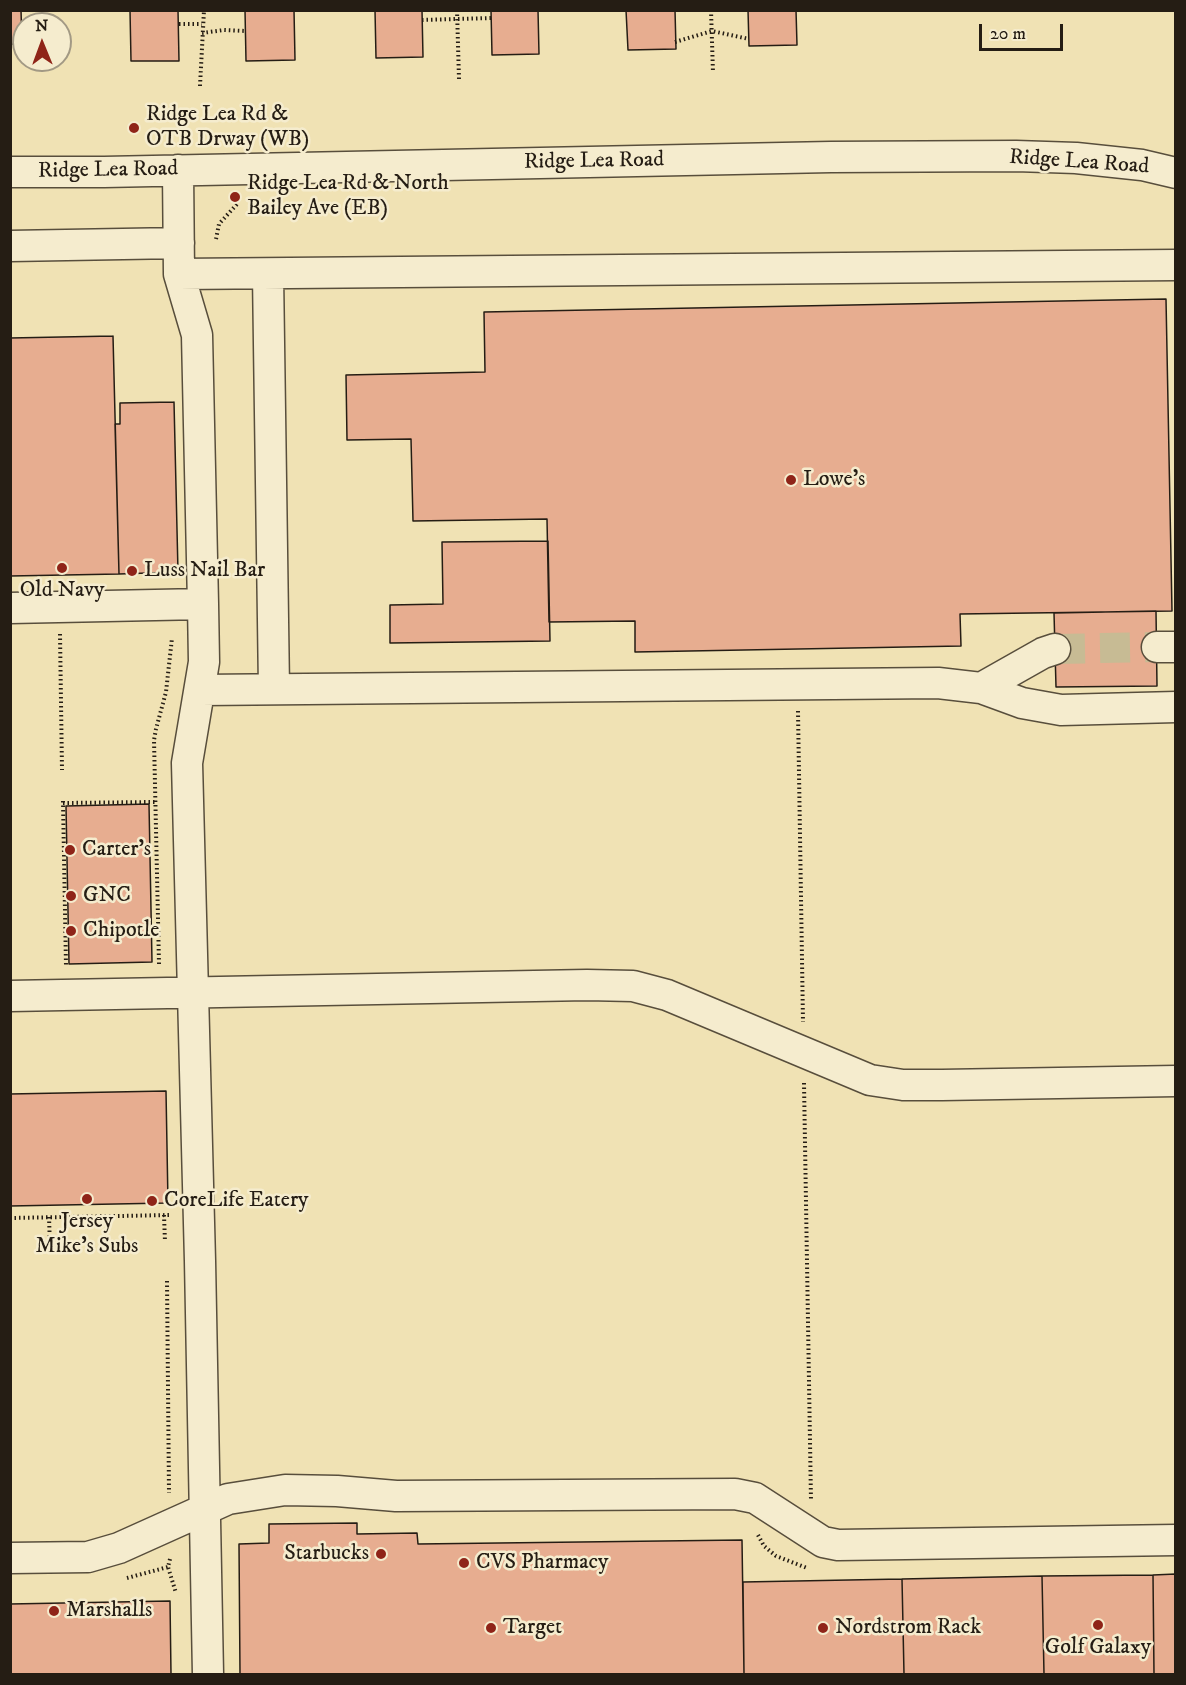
<!DOCTYPE html>
<html>
<head>
<meta charset="utf-8">
<style>
  body { margin:0 }
  #map { position:relative; width:1186px; height:1685px; overflow:hidden; background:#f0e2b4; font-family:"IM FELL DW Pica",serif }
  canvas { display:block }
  .frame { position:absolute; inset:0; border:12px solid #251d14; pointer-events:none }
  .north { position:absolute; left:12px; top:12px; width:60px; height:60px; box-sizing:border-box; background:#f5ecce; border:2px solid #a29984; border-radius:50%; rotate:359deg; font-size:16px; font-weight:700; line-height:24px; text-align:center; color:#251d14 }
  .north::after { content:''; display:block; margin:auto; width:21px; height:27px; background:#8f2418; clip-path:polygon(50% 0,100% 100%,50% 72%,0 100%) }
  .scale { position:absolute; left:979px; top:24px; width:84px; height:27px; box-sizing:border-box; border:3px solid #251d14; border-top:0; padding-left:8px; font-size:18px; line-height:21px; white-space:nowrap; color:#251d14; -webkit-text-stroke:4px #f5ecce; paint-order:stroke }
</style>
</head>
<body>
<div id="map">
<canvas width="1186" height="1685"></canvas>
<div class="frame"></div>
<div class="north">N</div>
<div class="scale">20 m</div>
</div>
<script>
const ctx = document.querySelector('canvas').getContext('2d');
ctx.lineJoin = 'round';
function fillPath(path, color) { ctx.fillStyle = color; ctx.fill(path, 'evenodd'); }
const toPath = rows => new Path2D(rows.map(r => 'M' + r).join(''));
function trace(path, color, width, dash) { ctx.strokeStyle = color; ctx.lineWidth = width; ctx.lineCap = dash ? 'butt' : 'round'; ctx.setLineDash(dash || []); ctx.stroke(path); }
function write(font, color, halo, rows, align = 'center') {
  ctx.font = font + ' "IM FELL DW Pica",serif'; ctx.lineWidth = 5; ctx.setLineDash([]); ctx.textBaseline = 'middle'; ctx.strokeStyle = halo; ctx.fillStyle = color; for (const [text, x, y, turn = 0] of rows) {
    ctx.save(); ctx.translate(x, y); ctx.rotate((+turn || 0) * Math.PI / 180); ctx.textAlign = isNaN(turn) ? turn : align; if (halo) ctx.strokeText(text, 0, 0); ctx.fillText(text, 0, 0); ctx.restore();
  }
}
const building = toPath([
  [10,10,21,10,22,44,10,44,10,10],
  [130,10,178,10,179,61,131,61,130,10],
  [245,10,294,10,295,60,246,61,245,10],
  [375,10,422,10,423,57,376,58,375,10],
  [491,10,538,10,539,54,492,55,491,10],
  [626,10,675,10,676,49,628,50,626,10],
  [748,10,796,10,797,45,749,46,748,10],
  [1166,299,1172,611,960,614,961,646,635,652,635,621,549,622,547,519,413,521,411,439,347,440,346,375,485,372,484,312,1166,299],
  [113,336,119,574,10,576,10,338,113,336],
  [174,402,178,572,119,574,115,424,120,424,120,403,174,402],
  [548,541,550,641,390,643,390,605,443,604,442,542,548,541],
  [1156,611,1157,686,1056,687,1054,613,1156,611],
  [149,804,152,962,69,964,66,806,149,804],
  [166,1091,168,1203,10,1206,10,1094,166,1091],
  [357,1523,357,1534,417,1533,418,1544,742,1540,744,1674,240,1674,239,1544,269,1543,269,1524,357,1523],
  [1176,1574,1176,1674,1154,1674,1153,1575,1176,1574],
  [1153,1575,1154,1674,1044,1674,1042,1576,1153,1575],
  [1042,1576,1044,1674,904,1674,902,1579,1042,1576],
  [902,1579,904,1674,744,1674,743,1582,902,1579],
  [170,1601,171,1674,10,1674,10,1604,170,1601]
]);
const minorTunnel = toPath([
  [1055,649,1157,647]
]);
const path = toPath([
  [457,10,459,79],
  [711,10,713,73],
  [422,20,491,18],
  [179,24,202,24],
  [202,33,224,30,246,31],
  [675,42,712,31,749,39],
  [200,86,204,10],
  [216,239,219,224,238,203],
  [60,634,62,770],
  [798,711,803,1022],
  [63,801,66,966],
  [63,803,155,802],
  [159,964,154,740,156,729,166,692,172,638],
  [804,1083,811,1501],
  [164,1215,165,1242],
  [49,1217,50,1246],
  [10,1218,171,1215],
  [167,1281,169,1493],
  [758,1535,764,1546,776,1556,807,1568],
  [170,1559,168,1567,176,1593],
  [127,1578,168,1567]
]);
const minor = toPath([
  [178,170,179,274,197,335,203,604,204,662,187,763,200,1261,208,1674],
  [10,172,104,172,831,157,1016,156,1076,158,1142,165,1176,173],
  [10,246,179,243],
  [179,274,1176,265],
  [268,274,274,689],
  [10,608,203,604],
  [1157,647,1176,647],
  [981,688,1043,653,1055,649],
  [201,690,938,683,981,688,1022,703,1061,710,1176,707],
  [10,996,587,985,633,986,667,995,870,1080,903,1085,942,1085,1176,1081],
  [10,1558,88,1557,119,1548,228,1499,285,1490,337,1491,396,1496,735,1494,755,1498,823,1542,838,1545,1176,1540]
]);
const markers = [
  [134,128,6,"#8f2418"],
  [235,197,6,"#8f2418"],
  [791,480,6,"#8f2418"],
  [62,568,6,"#8f2418"],
  [132,571,6,"#8f2418"],
  [70,850,6,"#8f2418"],
  [71,896,6,"#8f2418"],
  [71,931,6,"#8f2418"],
  [87,1199,6,"#8f2418"],
  [152,1201,6,"#8f2418"],
  [381,1554,6,"#8f2418"],
  [464,1563,6,"#8f2418"],
  [54,1611,6,"#8f2418"],
  [1098,1625,6,"#8f2418"],
  [491,1628,6,"#8f2418"],
  [823,1628,6,"#8f2418"]
];
const poiNames = [
  ["Ridge Lea Rd &",146,115],
  ["OTB Drway (WB)",146,140],
  ["Ridge Lea Rd & North",247,184],
  ["Bailey Ave (EB)",247,209],
  ["Lowe's",803,480],
  ["Luss Nail Bar",144,571],
  ["Old Navy",62,591,"center"],
  ["Carter's",82,850],
  ["GNC",83,896],
  ["Chipotle",83,931],
  ["CoreLife Eatery",164,1201],
  ["Jersey",87,1222,"center"],
  ["Mike's Subs",87,1247,"center"],
  ["Starbucks",369,1554,"right"],
  ["CVS Pharmacy",476,1563],
  ["Marshalls",66,1611],
  ["Target",503,1628],
  ["Nordstrom Rack",835,1628],
  ["Golf Galaxy",1098,1648,"center"]
];
const streetNames = [
  ["Ridge Lea Road",594,162,-1],
  ["Ridge Lea Road",1079,163,4],
  ["Ridge Lea Road",108,171,-1]
];
fillPath(building, '#e7ad90');
trace(building, '#251d14', 1.5);
trace(minorTunnel, '#c7bb94', 30, [30, 15]);
trace(minor, '#584e3c', 33);
trace(path, '#251d14', 4, [1.5, 3]);
trace(minor, '#f5ecce', 30);
for (const [x, y, r, color] of markers) { const dot = new Path2D(); dot.arc(x, y, r, 0, 2 * Math.PI); ctx.fillStyle = color; ctx.fill(dot); trace(dot, '#f5ecce', 2); }
write('22px', '#251d14', '#f5ecce', poiNames, 'left');
write('22px', '#251d14', '#f5ecce', streetNames);
</script>
</body>
</html>
